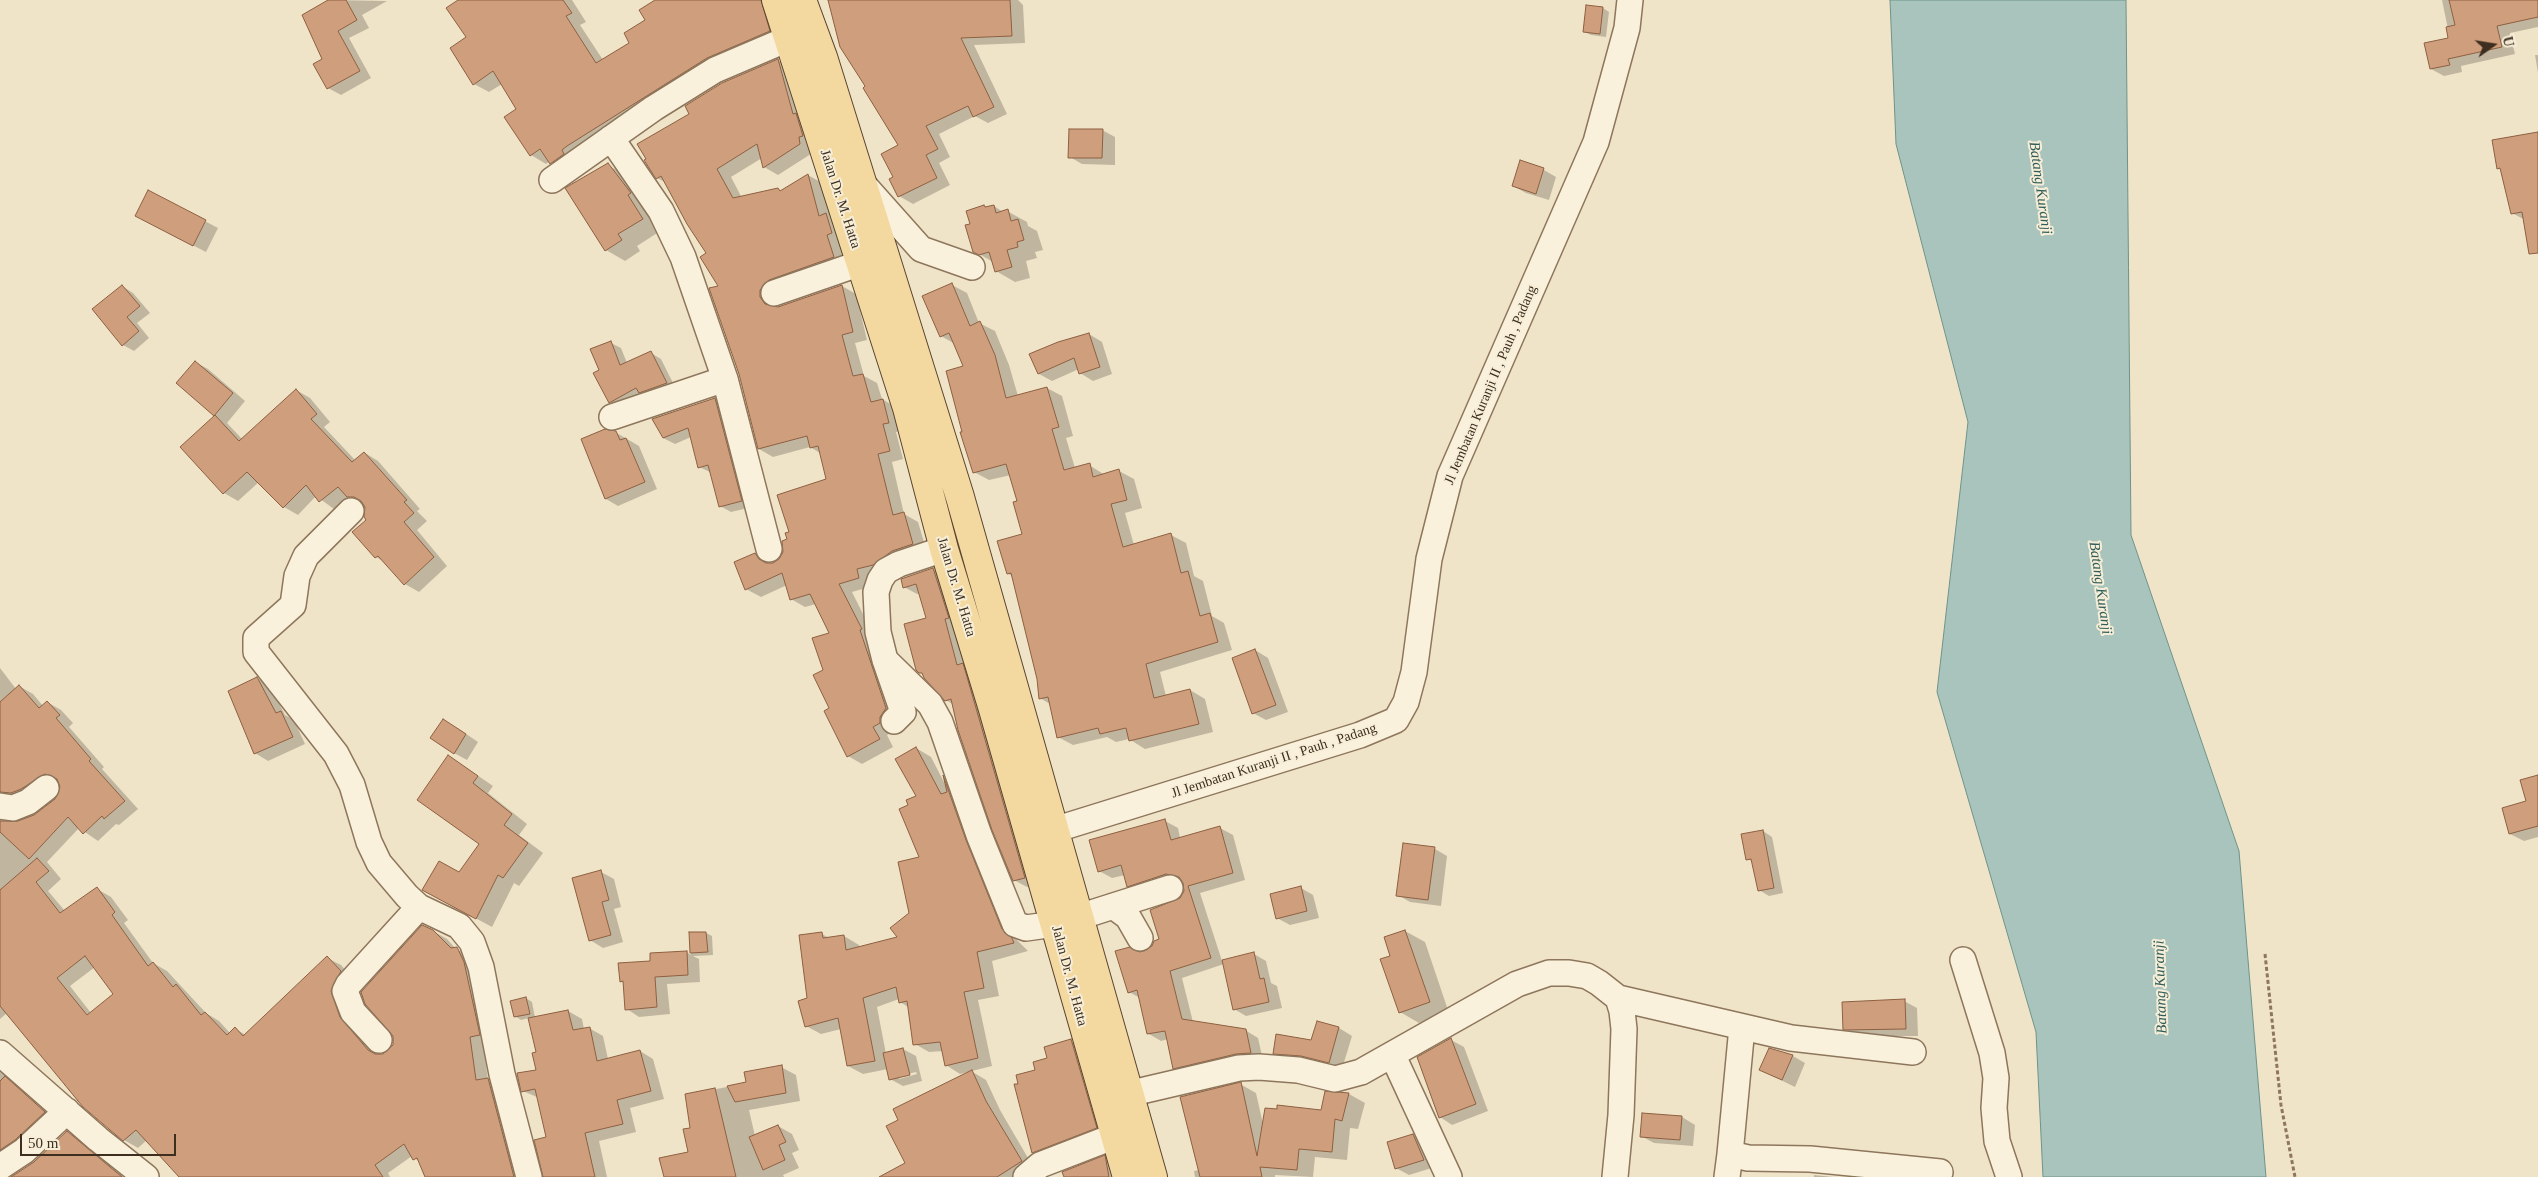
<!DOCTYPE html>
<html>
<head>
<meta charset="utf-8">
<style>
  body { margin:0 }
  #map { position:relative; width:2538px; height:1177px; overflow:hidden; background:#f0e4c8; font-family:Georgia,serif }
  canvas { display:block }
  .north { position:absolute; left:2468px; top:20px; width:50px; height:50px; -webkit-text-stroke:4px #f7eed8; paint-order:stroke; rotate:77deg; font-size:14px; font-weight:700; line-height:20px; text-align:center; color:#3d2e20 }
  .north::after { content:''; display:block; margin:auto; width:18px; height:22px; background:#3d2e20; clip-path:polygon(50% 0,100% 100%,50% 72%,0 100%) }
  .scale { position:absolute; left:20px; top:1134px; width:156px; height:22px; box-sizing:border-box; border:2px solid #3d2e20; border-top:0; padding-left:6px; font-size:15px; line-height:18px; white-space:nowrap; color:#3d2e20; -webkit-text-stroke:4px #f7eed8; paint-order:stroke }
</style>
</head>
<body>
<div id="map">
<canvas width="2538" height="1177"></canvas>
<div class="north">U</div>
<div class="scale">50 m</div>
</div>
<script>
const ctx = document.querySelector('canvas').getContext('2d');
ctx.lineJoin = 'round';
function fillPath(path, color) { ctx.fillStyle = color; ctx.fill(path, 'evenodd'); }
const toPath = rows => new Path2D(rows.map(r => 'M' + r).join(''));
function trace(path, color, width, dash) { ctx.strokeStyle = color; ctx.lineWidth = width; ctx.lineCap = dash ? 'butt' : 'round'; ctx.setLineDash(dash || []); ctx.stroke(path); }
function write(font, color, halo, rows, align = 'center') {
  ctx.font = font + ' Georgia,serif'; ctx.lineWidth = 4; ctx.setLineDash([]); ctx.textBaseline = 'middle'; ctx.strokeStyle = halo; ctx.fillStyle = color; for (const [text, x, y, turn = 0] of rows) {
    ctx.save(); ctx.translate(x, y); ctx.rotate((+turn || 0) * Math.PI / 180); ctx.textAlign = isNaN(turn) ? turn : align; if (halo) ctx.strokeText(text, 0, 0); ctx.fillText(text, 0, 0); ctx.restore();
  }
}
const water = toPath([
  [1890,0,2126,0,2131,535,2239,851,2266,1177,2043,1177,2036,1032,1937,692,1968,422,1896,144,1890,0]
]);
const shadow = toPath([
  [331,0,387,1,362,15,369,28,349,38,371,78,341,95,328,88,323,60],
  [460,0,572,0,586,22,580,25,603,60,631,43,657,0,771,0,784,40,566,172,550,161,546,164,531,155,518,109,502,84,489,92,474,84],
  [830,0,1018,0,1023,5,1025,43,974,45,1007,114,988,123,975,116,939,134,950,157,939,163,950,185,913,204,899,196,900,146,867,87],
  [2442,0,2538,0,2538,27,2510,33,2515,54,2461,66,2462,72,2444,76,2431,69,2450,39],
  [1603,8,1609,12,1606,37,1591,35,1585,32],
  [2535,55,2538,55,2538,73],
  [778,60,792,68,814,152,778,175,764,167,762,158,731,177,742,198,778,189,782,192,808,175,822,183,831,217,841,223,848,265,774,298,774,306,778,308,842,286,856,294,867,340,855,343,864,376,877,383,882,399,897,408,903,431,896,432,903,459,892,462,904,514,918,522,927,552,873,586,852,592,875,638,894,731,887,735,893,747,862,764,848,756,831,708,825,670,831,634,816,604,805,607,791,599,787,585,761,597,746,589,755,554,770,564,780,560,790,533,827,480,820,453,810,447,773,457,759,449,720,287,708,253,667,183,657,178,691,114,722,84],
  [1102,130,1115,137,1115,165,1082,164,1070,157],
  [2538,133,2538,240,2525,220,2512,213,2502,170,2498,168],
  [1521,162,1544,170,1556,177,1549,200,1526,193,1513,186],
  [608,165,627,176,662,230,637,246,640,251,625,261,606,250],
  [149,192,218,228,206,252,149,223],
  [984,206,988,208,994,206,1003,212,1007,211,1027,222,1028,226,1037,231,1043,250,1035,252,1037,258,1026,261,1030,278,1015,282,996,271,993,262,974,251,971,225],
  [952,285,967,293,979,323,995,331,1009,365,1018,396,1047,388,1062,396,1073,436,1066,438,1075,468,1089,465,1105,475,1119,471,1134,479,1142,508,1125,513,1134,545,1171,535,1186,543,1194,576,1203,581,1212,616,1224,623,1232,650,1160,672,1166,696,1190,690,1205,699,1213,732,1145,749,1129,739,1116,742,1107,737,1073,745,1058,737,1050,704,1040,698,1038,679,1013,576,1008,574,1024,534,1011,475,989,480,974,472,963,433,965,367,955,344,941,336],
  [122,286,133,293,150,313,137,323,149,338,134,351,123,345],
  [1089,334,1102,342,1112,374,1093,381,1080,373,1079,369,1052,381,1039,374],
  [611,343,621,348,627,363,651,353,661,359,676,389,620,408,610,402,600,370],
  [195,362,208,369,245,401,227,423,243,440,296,390,310,398,330,422,324,427,356,461,365,453,378,461,420,509,417,511,427,521,417,530,447,566,419,592,405,584,388,564,376,557,354,532,368,520,365,504,349,497,334,509,316,496,298,515,284,507,259,482,238,501,224,493,182,447,216,416],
  [715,399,726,405,752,507,731,512,720,506,712,473,699,467,691,437,675,444,663,438],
  [615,432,639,446,657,489,618,506,606,499],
  [933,569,946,576,1037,885,1027,887,1014,880,954,705,946,700,920,672,928,619,920,593,917,594,904,587],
  [1255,650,1268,658,1288,712,1266,720,1253,713],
  [0,668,16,689,19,686,33,694,43,706,47,702,61,710,73,723,69,727,104,767,102,769,138,809,119,825,116,824,98,841,79,828,47,862,61,879,48,891,65,911,97,889,111,897,128,920,124,923,153,963,167,971,206,1013,219,1021,230,1033,235,1029,246,1035,327,958,341,965,354,980,353,1026,379,1055,383,1055,394,1045,433,931,447,939,456,949,471,956,488,1080,502,1088,525,1177,427,1177,421,1163,412,1156,388,1173,390,1177,181,1177,147,1140,138,1148,124,1140,7,1013,0,1019,0,820,19,823,37,815,56,800,62,787,58,781,26,800,0,810],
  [95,967,114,995,91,1013,70,986],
  [257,678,270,686,285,715,294,720,305,744,268,761,255,753],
  [456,727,478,742,467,760,454,753],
  [916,748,931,757,946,786,945,777,958,785,980,850,1016,939,1028,951,992,961,999,996,978,1000,992,1066,960,1074,946,1065,943,1051,929,1052,915,1044,910,1008,900,1002,899,999,877,1007,886,1054,903,1049,916,1056,922,1081,903,1086,890,1079,888,1069,863,1074,848,1066,841,1029,821,1034,806,1026,809,999,822,934,829,938,844,936,859,945,859,948,899,938,911,913,920,858,910,806,918,797],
  [916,1072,917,1074,899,1079,899,1076],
  [464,766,493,786,488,793,527,824,519,835,543,853,519,886,514,883,492,927,440,899,481,843],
  [2538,776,2538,837,2524,841,2510,834],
  [1165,821,1178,828,1180,838,1220,828,1233,835,1245,880,1200,893,1222,961,1254,954,1266,961,1271,983,1277,986,1282,1008,1246,1016,1234,1009,1224,964,1182,978,1193,1022,1245,1030,1258,1038,1263,1060,1187,1075,1175,1068,1168,1039,1161,1041,1149,1034,1140,998,1129,992,1139,954,1148,951,1155,942,1160,940,1185,892,1183,881,1140,893,1128,886,1125,875,1112,878,1099,871],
  [1763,831,1772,837,1783,893,1769,896,1759,890,1753,862,1748,859],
  [1435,849,1447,856,1441,906,1410,902,1398,895],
  [601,872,614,879,621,907,614,909,623,942,603,948,590,940],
  [1301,888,1313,895,1319,918,1290,925,1277,918],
  [1405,931,1425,942,1449,1013,1419,1023,1400,1012,1392,956,1386,938],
  [706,933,712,936,713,955,693,956,699,959,700,982,667,984,670,1014,639,1017,627,1009,624,983,621,981,652,962,687,952,691,955,690,934],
  [526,998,532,1002,535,1018,568,1011,582,1019,584,1029,589,1028,603,1036,608,1059,640,1051,653,1059,664,1099,630,1108,636,1132,599,1141,607,1177,544,1177,548,1138,539,1098,523,1091,538,1070,538,1053,529,1018,521,1020,515,1016],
  [1904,1001,1917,1008,1918,1036,1857,1036,1844,1029],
  [1318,1022,1339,1028,1352,1036,1342,1069,1287,1060,1275,1053,1312,1041],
  [1451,1040,1464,1047,1488,1111,1452,1125,1440,1117],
  [1071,1041,1084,1048,1109,1135,1046,1159,1033,1152,1019,1084],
  [1769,1049,1793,1056,1805,1063,1795,1087,1760,1070],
  [781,1067,796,1075,800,1101,749,1110,755,1136,778,1126,792,1134,799,1150,792,1153,799,1168,783,1175,784,1177,665,1177,689,1153,692,1129,686,1095,747,1083],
  [0,1069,12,1082,58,1120,0,1153],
  [971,1071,986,1080,1000,1110,1035,1170,1023,1177,883,1177,907,1164,900,1120],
  [1240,1084,1256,1093,1263,1124,1322,1111,1326,1093,1349,1094,1365,1103,1358,1129,1350,1128,1347,1160,1315,1157,1313,1177,1275,1175,1275,1177,1195,1177,1194,1171,1199,1170],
  [1643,1114,1682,1117,1695,1125,1693,1146,1654,1143,1641,1136],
  [67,1132,82,1141,125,1177,15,1177],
  [1413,1135,1426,1142,1435,1167,1409,1175,1396,1168],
  [1104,1157,1121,1166,1124,1177,1066,1177],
  [1814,1175,1833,1177,1814,1177]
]);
const building = toPath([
  [328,0,346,0,357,20,338,31,360,71,327,89,313,64,322,59,302,15,328,0],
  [458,0,563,0,572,13,566,16,596,63,629,43,624,33,645,20,639,10,655,0,761,0,770,31,707,58,567,146,562,150,564,154,550,164,540,149,530,156,504,117,516,109,493,71,473,85,450,48,466,37,446,8,458,0],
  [828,0,1010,0,1012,36,961,38,994,107,973,117,968,106,926,126,938,149,926,155,937,178,898,197,889,179,893,177,881,154,898,145,863,88,865,86,840,47,828,0],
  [2449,0,2538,0,2538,17,2497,26,2502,47,2448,59,2450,65,2430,69,2424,43,2448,38,2446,27,2455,25,2449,0],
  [1586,5,1603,7,1600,34,1583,32,1586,5],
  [778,59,793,114,796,113,803,136,799,137,800,144,763,168,757,144,717,169,733,198,778,188,780,191,808,174,819,216,826,213,832,233,827,235,834,257,769,280,760,290,760,297,765,304,778,307,842,285,853,332,842,335,853,376,863,374,871,402,883,399,889,423,883,424,890,451,878,454,893,515,904,512,913,544,892,551,873,565,857,569,859,578,839,584,862,629,860,630,886,708,880,717,880,723,873,727,880,739,847,757,824,711,829,708,813,675,823,670,812,638,829,633,810,594,790,600,782,573,745,590,734,562,755,553,759,559,766,563,773,563,779,559,783,552,782,541,787,539,785,533,789,532,777,495,826,479,818,446,810,448,807,436,758,449,739,374,709,288,718,286,700,257,706,253,687,224,661,176,656,179,644,160,646,159,637,144,689,114,685,106,722,83,778,59],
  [1069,129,1103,129,1102,158,1068,158,1069,129],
  [2538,132,2538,253,2529,254,2522,212,2511,214,2500,168,2497,169,2492,140,2538,132],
  [1520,160,1544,168,1536,194,1512,186,1520,160],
  [608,163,631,193,628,195,643,219,618,234,622,240,605,251,565,188,608,163],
  [148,190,206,220,193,246,135,216,148,190],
  [984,205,985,207,994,205,996,213,1008,209,1011,221,1018,219,1024,240,1017,242,1018,247,1007,250,1012,267,995,272,989,252,979,255,973,252,965,225,970,224,966,211,984,205],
  [952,283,970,326,980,321,995,355,1006,398,1047,387,1059,427,1052,429,1064,470,1090,463,1093,477,1119,469,1127,500,1111,504,1123,547,1171,533,1181,573,1188,571,1200,616,1210,613,1218,642,1146,664,1154,698,1190,689,1199,724,1129,741,1126,728,1100,734,1098,728,1057,738,1048,697,1039,699,1037,679,1011,573,1007,574,997,541,1022,534,1013,502,1017,501,1006,464,973,473,960,432,962,432,946,371,963,366,949,333,940,337,922,296,952,283],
  [122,285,140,306,127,317,139,331,122,346,92,309,122,285],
  [1089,333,1100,367,1079,374,1074,358,1038,374,1029,354,1058,342,1089,333],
  [611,341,620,365,651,351,667,383,639,393,636,388,609,403,593,373,599,370,590,349,611,341],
  [195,361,233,393,214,416,176,383,195,361],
  [296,389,317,414,311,419,352,462,364,452,407,500,404,502,414,513,404,522,434,557,404,585,378,556,375,558,352,532,366,520,364,517,365,507,361,501,354,497,347,497,338,487,319,502,306,485,283,508,247,472,223,494,180,447,215,415,239,441,296,389],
  [715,398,742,501,719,507,708,465,698,468,688,428,663,438,652,419,715,398],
  [605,429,616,431,620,440,626,438,645,482,605,499,581,439,605,429],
  [933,568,949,618,945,619,957,665,963,663,1025,878,1013,881,992,830,958,730,951,699,945,701,924,678,922,673,919,673,916,670,904,624,926,618,916,584,903,588,901,579,933,568],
  [1255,649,1276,705,1252,714,1232,658,1255,649],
  [257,677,276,713,281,711,293,737,254,754,228,691,257,677],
  [19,685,39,708,47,701,60,715,56,718,91,759,89,761,125,801,104,819,102,816,83,834,68,817,29,859,0,832,0,821,18,821,34,815,55,799,60,787,57,779,45,774,21,789,11,793,0,792,0,702,19,685],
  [443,719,466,734,454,754,430,738,443,719],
  [916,747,941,794,947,792,943,775,966,840,1002,929,1012,938,1014,943,977,952,984,988,964,992,978,1058,945,1066,940,1042,913,1045,907,1001,899,1003,896,987,863,998,875,1061,847,1066,838,1018,805,1027,798,1001,807,998,799,935,822,932,823,938,844,935,846,950,897,937,890,928,909,913,898,862,919,857,899,809,908,805,906,800,916,796,895,759,916,747],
  [448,755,478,776,473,783,512,814,504,825,528,843,503,878,498,875,476,919,422,890,439,861,459,872,479,844,417,800,448,755],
  [2538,775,2538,826,2509,834,2502,808,2526,801,2520,780,2538,775],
  [1165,819,1171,840,1220,826,1233,873,1188,886,1211,958,1170,971,1182,1019,1246,1029,1251,1053,1236,1054,1173,1069,1165,1031,1147,1034,1137,990,1128,993,1115,951,1130,947,1140,952,1152,946,1154,941,1159,939,1150,910,1180,898,1184,891,1183,883,1179,877,1166,874,1127,887,1121,865,1098,872,1089,840,1165,819],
  [1763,830,1774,888,1758,891,1751,859,1746,860,1741,834,1763,830],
  [1403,843,1435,847,1428,900,1396,896,1403,843],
  [37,858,49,871,36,882,60,913,97,887,115,912,112,915,148,966,153,962,173,987,176,984,201,1015,205,1012,227,1035,235,1027,243,1036,327,956,341,971,331,991,340,1017,368,1050,375,1054,383,1054,393,1045,393,1036,365,1004,361,992,422,925,433,930,451,948,457,947,464,962,480,1035,470,1037,476,1080,488,1078,514,1177,425,1177,417,1158,413,1160,404,1144,375,1165,383,1177,179,1177,136,1130,123,1141,83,1107,0,1006,0,890,37,858],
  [85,956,113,994,87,1015,57,978,85,956],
  [601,870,609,900,602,902,611,935,589,941,572,878,601,870],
  [1301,886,1307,911,1276,919,1270,894,1301,886],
  [1405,930,1430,1002,1399,1013,1380,959,1390,956,1384,937,1405,930],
  [689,932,706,932,708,952,690,953,689,932],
  [687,951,688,975,655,977,657,1007,625,1010,623,981,620,982,618,963,650,961,650,953,687,951],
  [1254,952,1260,979,1264,978,1269,1002,1233,1010,1222,960,1254,952],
  [526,997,530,1014,514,1017,510,1001,526,997],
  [1905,999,1906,1029,1843,1030,1842,1002,1905,999],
  [568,1010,573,1030,590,1027,597,1061,640,1050,651,1091,617,1100,623,1124,585,1133,595,1177,543,1177,534,1140,546,1137,535,1089,521,1092,517,1073,536,1070,532,1053,536,1052,528,1018,568,1010],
  [1317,1021,1339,1027,1329,1063,1301,1056,1273,1054,1276,1034,1311,1040,1317,1021],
  [1451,1038,1476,1104,1439,1118,1417,1057,1451,1038],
  [1071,1039,1097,1128,1032,1153,1014,1084,1018,1084,1016,1075,1035,1070,1033,1062,1047,1058,1044,1047,1071,1039],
  [903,1048,910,1075,889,1080,883,1053,903,1048],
  [1769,1048,1793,1055,1782,1080,1759,1070,1769,1048],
  [782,1065,786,1093,735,1102,727,1086,746,1082,744,1072,782,1065],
  [972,1070,986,1101,1022,1161,997,1177,879,1177,905,1163,886,1126,898,1120,893,1109,972,1070],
  [5,1076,45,1112,15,1140,0,1150,0,1081,5,1076],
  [1241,1082,1257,1156,1265,1108,1277,1109,1277,1105,1321,1110,1325,1091,1349,1093,1342,1121,1335,1119,1332,1152,1299,1149,1297,1170,1260,1167,1262,1177,1200,1177,1180,1097,1241,1082],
  [715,1088,736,1177,664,1177,659,1158,688,1152,683,1129,690,1128,685,1094,715,1088],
  [1642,1113,1682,1116,1680,1140,1640,1137,1642,1113],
  [778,1125,786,1142,779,1145,785,1160,763,1170,749,1137,778,1125],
  [67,1131,122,1177,11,1177,34,1162,67,1131],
  [1413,1134,1424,1160,1395,1169,1387,1142,1413,1134],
  [1105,1155,1109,1177,1064,1177,1062,1172,1105,1155]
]);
const path = toPath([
  [2265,954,2281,1105,2295,1177]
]);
const minor = toPath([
  [611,138,661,211,683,257,725,379,769,549],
  [552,180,654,108,715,70,790,38],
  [864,185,921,249,972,267],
  [774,293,861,263],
  [612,417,725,379],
  [351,511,306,556,297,576,293,605,256,638,256,652,336,754,352,785,369,842,379,863,407,896,419,907,459,926,472,942,481,967,502,1074,529,1177],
  [885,660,930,704,940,722,979,835,1015,924,1026,928,1055,924],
  [894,721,903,712,885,660,878,632,876,592,880,580,886,571,899,564,944,549],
  [0,806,13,808,28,802,46,788],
  [1054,830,1360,735,1396,720,1406,702,1414,672,1429,559,1450,476,1596,142,1627,28,1630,0],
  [1113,906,1128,917,1140,938],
  [1079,917,1170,888],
  [1963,960,1992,1053,1996,1078,1994,1108,1997,1141,2009,1177],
  [1618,998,1791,1038,1913,1052],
  [379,1040,353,1012,345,991,348,985,419,907],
  [0,1053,98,1139,146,1177],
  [1393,1056,1449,1177],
  [1128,1094,1239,1068,1259,1067,1298,1070,1335,1079,1361,1072,1517,984,1549,973,1569,973,1587,976,1599,983,1618,998,1622,1011,1624,1029,1621,1115,1615,1177],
  [1730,1154,1742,1027],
  [0,1167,24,1151,67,1111],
  [1026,1177,1040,1165,1115,1136],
  [1727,1177,1730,1154,1748,1158,1810,1159,1940,1172]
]);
const major = toPath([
  [776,0,907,408,944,549,992,706,1127,1177],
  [802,0,823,57,960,497,1153,1177]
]);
const streetNames = [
  ["Jalan Dr. M. Hatta",840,199,72],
  ["Jl Jembatan Kuranji II , Pauh , Padang",1491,385,-67],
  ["Jalan Dr. M. Hatta",956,587,73],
  ["Jl Jembatan Kuranji II , Pauh , Padang",1274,761,-18],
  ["Jalan Dr. M. Hatta",1069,976,75]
];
const waterNames = [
  ["Batang Kuranji",2040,188,82],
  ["Batang Kuranji",2100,588,82],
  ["Batang Kuranji",2161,987,-92]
];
fillPath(water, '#a9c4bc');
trace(water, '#6f938a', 1);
fillPath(shadow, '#0003');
fillPath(building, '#cf9f7d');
trace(building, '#8d5f41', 1);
trace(minor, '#8d765c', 28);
trace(major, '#5b4430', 30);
trace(path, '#8d765c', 3, [4, 2.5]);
trace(minor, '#faf1dc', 25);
trace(major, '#f3d9a0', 28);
write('14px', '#3d2e20', '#f7eed8', streetNames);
write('italic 15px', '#2f5d5a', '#f7eed8', waterNames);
</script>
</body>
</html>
